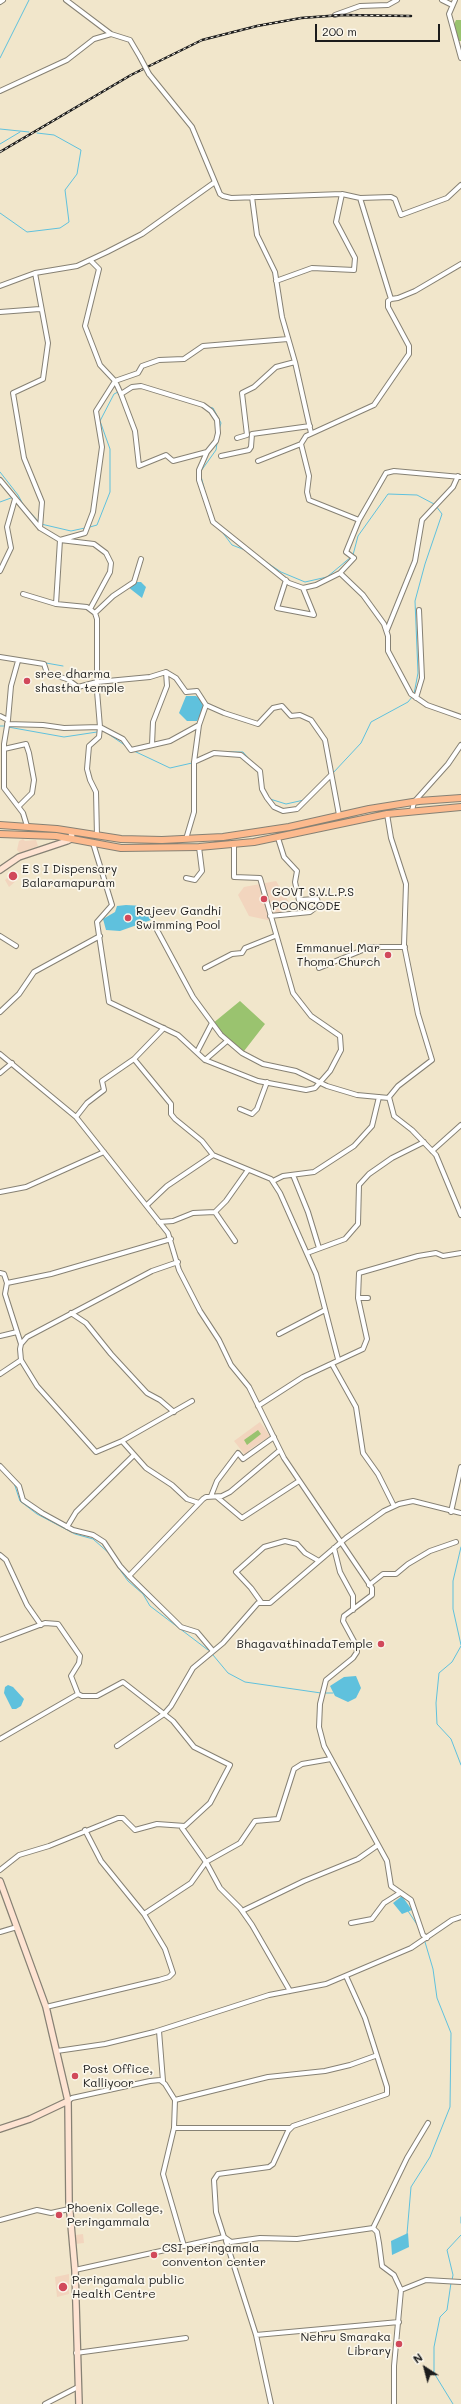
<!DOCTYPE html>
<html>
<head>
<meta charset="utf-8">
<style>
  body { margin:0 }
  #map { position:relative; width:461px; height:2404px; overflow:hidden; background:#f1e6cb; font-family:Mali,sans-serif }
  canvas { display:block }
  .north { position:absolute; left:405px; top:2348px; width:40px; height:40px; -webkit-text-stroke:3px #fbf7ec; paint-order:stroke; rotate:324deg; font-size:11px; font-weight:700; line-height:16px; text-align:center; color:#1c1c1c }
  .north::after { content:''; display:block; margin:auto; width:14px; height:18px; background:#1c1c1c; clip-path:polygon(50% 0,100% 100%,50% 72%,0 100%) }
  .scale { position:absolute; left:315px; top:24px; width:125px; height:18px; box-sizing:border-box; border:2px solid #1c1c1c; border-top:0; padding-left:5px; font-size:12px; line-height:14px; white-space:nowrap; color:#1c1c1c; -webkit-text-stroke:3px #fbf7ec; paint-order:stroke }
</style>
</head>
<body>
<div id="map">
<canvas width="461" height="2404"></canvas>
<div class="north">N</div>
<div class="scale">200 m</div>
</div>
<script>
const ctx = document.querySelector('canvas').getContext('2d');
ctx.lineJoin = 'round';
function fillPath(path, color) { ctx.fillStyle = color; ctx.fill(path, 'evenodd'); }
const toPath = rows => new Path2D(rows.map(r => 'M' + r).join(''));
function trace(path, color, width, dash) { ctx.strokeStyle = color; ctx.lineWidth = width; ctx.lineCap = dash ? 'butt' : 'round'; ctx.setLineDash(dash || []); ctx.stroke(path); }
function write(font, color, halo, rows, align = 'center') {
  ctx.font = font + ' Mali,sans-serif'; ctx.lineWidth = 3.5; ctx.setLineDash([]); ctx.textBaseline = 'middle'; ctx.strokeStyle = halo; ctx.fillStyle = color; for (const [text, x, y, turn = 0] of rows) {
    ctx.save(); ctx.translate(x, y); ctx.rotate((+turn || 0) * Math.PI / 180); ctx.textAlign = isNaN(turn) ? turn : align; if (halo) ctx.strokeText(text, 0, 0); ctx.fillText(text, 0, 0); ctx.restore();
  }
}
const built = toPath([
  [23,839,25,841,36,840,38,846,20,853,17,850,19,841],
  [14,872,17,880,9,887,5,880],
  [276,881,290,904,272,921,249,916,238,895,244,887],
  [260,1422,270,1436,249,1450,250,1452,245,1455,234,1441],
  [83,2234,84,2243,75,2244,76,2235],
  [69,2274,69,2294,57,2297,55,2277]
]);
const green = toPath([
  [456,20,461,20,461,41,457,41,453,27],
  [240,1001,265,1024,241,1055,219,1035,212,1024],
  [258,1430,261,1434,247,1445,244,1440]
]);
const water = toPath([
  [133,582,141,582,146,587,142,598,128,587],
  [186,696,196,696,200,699,204,708,197,721,187,721,179,713],
  [126,905,143,906,151,920,120,931,106,930,103,919,115,912,117,906],
  [356,1676,361,1688,356,1698,348,1702,335,1696,330,1686,344,1677],
  [8,1685,13,1687,24,1699,21,1706,16,1709,12,1709,4,1693,5,1687],
  [402,1896,412,1910,402,1914,393,1903],
  [408,2233,409,2247,392,2255,391,2241]
]);
const stream = toPath([
  [0,58,29,0],
  [0,129,29,132],
  [0,144,20,132],
  [0,213,27,232,60,228,69,222,65,190,77,174,81,150,54,135,37,133],
  [208,407,213,408,221,423,219,430],
  [201,471,216,450,217,443],
  [0,472,18,495,24,506],
  [201,476,206,496],
  [0,502,11,498],
  [26,508,39,522],
  [41,524,71,531,85,528],
  [90,527,97,525,110,492,110,449,100,421,114,394,118,392],
  [223,533,232,545,245,550],
  [353,555,358,536,388,494,417,495,434,504],
  [263,560,281,572,305,582,327,577,351,557],
  [46,663,63,666],
  [414,694,418,673,415,601,425,564,442,514,436,506],
  [0,726,4,726],
  [8,727,64,737,97,732],
  [107,733,126,746],
  [134,751,170,768,192,763],
  [227,752,243,752,249,759],
  [333,773,361,743,371,722,408,702,412,697],
  [270,799,286,804,304,800],
  [14,1483,20,1501,37,1514,75,1534,93,1539,110,1554],
  [461,1547,453,1581,453,1609,461,1645],
  [118,1567,128,1581,143,1594,150,1606,208,1650],
  [461,1646,452,1662,439,1673,436,1703,437,1724,451,1739,461,1765],
  [213,1655,228,1673,245,1682,321,1693],
  [324,1693,333,1693],
  [408,1911,418,1926],
  [461,2217,461,2223],
  [407,2234,411,2187,430,2157,450,2107,451,2033,437,1998,433,1969,425,1942],
  [452,2280,453,2275,447,2250,461,2235],
  [451,2283,447,2310,440,2317,434,2347,434,2373,453,2404]
]);
const minor = toPath([
  [66,0,111,34],
  [442,0,452,5],
  [455,0,449,14,461,58],
  [0,2,3,0],
  [335,15,360,6,388,5,397,0],
  [149,74,192,127,220,194,223,196,231,198,342,194,360,198,391,299,398,298,415,291,461,264],
  [0,91,67,60,94,39,111,34,130,40,140,57],
  [252,197,257,235,275,272,282,317,295,362,311,433],
  [360,198,391,197,395,199,401,215,447,198,461,185],
  [90,260,99,269,85,326,100,365,115,381,121,394,135,431,139,466,166,455,173,461,207,452],
  [35,273,48,343,43,379,13,393,24,458,42,502,40,528],
  [276,281,312,268,354,270,355,258,336,222,342,194],
  [0,286,35,273,77,266,107,252,142,234,215,182],
  [0,312,40,309],
  [121,394,132,387,141,386,203,405,211,411,217,420,218,433,216,441,207,452,199,470,199,480,213,522,289,583,303,588,316,585,340,573,354,558,346,552,359,520,386,473,394,471,461,477],
  [237,438,247,435,242,393,254,387,276,367,295,362],
  [221,456,249,450,251,447,252,434,310,426],
  [258,461,301,444],
  [0,480,40,528,60,540,94,544,106,553,111,563,110,572,90,609],
  [359,520,309,500,307,492,309,476,301,444,306,436,374,405,409,354,409,346,388,307,388,301,391,299],
  [60,540,85,533,93,512,102,447,96,411,115,381,138,373,142,366,159,360,184,359,203,346,288,339],
  [0,571,11,548,7,527,15,499],
  [340,573,363,595,384,624,388,636,388,651,411,694,427,705,461,717],
  [286,580,277,608,314,615,303,588],
  [23,594,56,604,87,607,95,613,97,619,97,691,100,727,99,737,89,746,87,769,90,780,96,792,97,836],
  [56,604,60,540],
  [95,613,113,596,134,582,141,559],
  [387,630,415,561,422,520,453,487,458,476],
  [0,657,44,664,47,673,67,679,78,687,97,682,150,677,166,672,176,678,186,692,197,691,206,705,224,713,258,724,273,708,282,706,291,716,300,715,311,720,325,740,339,815],
  [416,698,422,678,419,610],
  [0,716,8,720,11,686,18,661],
  [8,720,4,744,4,788,23,813,27,826],
  [7,724,43,725,64,728,100,727,123,739,131,750,170,741,199,725],
  [152,745,153,722,167,686,166,672],
  [4,749,26,744,29,753,34,780,32,793,19,806],
  [194,762,214,753,241,755,260,771,262,789,267,798,274,807,283,811,297,809,331,775],
  [412,811,414,802,448,764,461,745],
  [387,814,391,838,406,884,404,945,418,1014,432,1060,398,1086,389,1097,394,1116,412,1130,436,1155,461,1215],
  [186,839,194,812,194,762,199,725,206,705],
  [93,843,112,905,97,922,109,1002,178,1035,205,1060,258,1081,306,1090,315,1088,330,1071,341,1050,340,1036,311,1016,293,993,260,878,234,877,234,844],
  [186,878,195,880,202,871,199,847],
  [270,916,310,912,319,905,317,899,299,900,295,882,297,871,284,857,278,838],
  [157,930,193,997,221,1035,242,1053,263,1064,296,1071,327,1086,357,1095,389,1098],
  [0,936,16,946],
  [205,968,232,954,242,953,245,948,275,936],
  [319,968,370,947,405,947],
  [0,1012,19,994,34,972,100,936],
  [197,1052,212,1023],
  [0,1054,76,1117,168,1233,179,1270,200,1311,219,1340,231,1365,249,1387,284,1458,372,1588,372,1595,344,1616,343,1621,356,1645,357,1652,353,1658,326,1680,320,1704,319,1727,324,1746,387,1861,391,1886,411,1900,423,1935,427,1938],
  [134,1059,171,1104,171,1114,175,1119,202,1141,213,1155],
  [205,1060,227,1041],
  [0,1073,12,1063],
  [240,1109,252,1114,257,1109,267,1082],
  [76,1117,87,1103,104,1090,102,1081,134,1059,164,1028],
  [432,1151,461,1125],
  [293,1175,308,1212,319,1248],
  [273,1181,283,1176,314,1172,354,1146,372,1126,379,1097],
  [0,1192,26,1187,104,1152],
  [147,1205,167,1186,213,1155,271,1179,280,1193,316,1274,338,1359],
  [215,1212,235,1241],
  [159,1222,173,1221,193,1213,215,1212,226,1201,248,1170],
  [307,1253,345,1239,358,1224,359,1185,369,1174,392,1158,424,1142],
  [178,1262,152,1271,27,1337,21,1344,20,1349,21,1360,37,1386,96,1452,122,1441,192,1401],
  [0,1273,4,1274,7,1283,5,1294,21,1344],
  [7,1283,51,1274,171,1239],
  [368,1298,358,1298,359,1273,418,1256,436,1253,443,1256,461,1253],
  [71,1313,86,1323,111,1354,147,1393,160,1400,174,1412],
  [279,1334,325,1310],
  [0,1336,17,1332],
  [332,1364,356,1407,363,1453,378,1474,394,1506],
  [0,1374,21,1360],
  [258,1406,303,1377,363,1349,367,1339,358,1298],
  [122,1441,146,1468,172,1485,187,1499,199,1503],
  [0,1466,19,1486,23,1500,42,1513,73,1530,93,1535,104,1542,120,1566,129,1576],
  [211,1496,217,1481,238,1453,243,1459,274,1437],
  [217,1497,242,1518,299,1481],
  [451,1512,461,1467],
  [67,1527,76,1512,134,1455],
  [334,1548,340,1572,353,1596,353,1610],
  [0,1555,6,1560,27,1605,41,1625],
  [369,1585,383,1574,396,1574,408,1564,430,1551,456,1542],
  [261,1602,251,1588,236,1572,264,1547,285,1541,297,1544,305,1553,319,1561],
  [0,1640,45,1623,58,1624,80,1656,79,1663,71,1676,78,1694,82,1696,97,1696,123,1682,173,1721,194,1747,230,1765,210,1803,185,1826,157,1824,135,1830,123,1818,118,1818,49,1846,19,1855,0,1870],
  [213,1651,197,1632,181,1627,175,1621,129,1576,203,1499,206,1497,222,1496,230,1492,280,1450],
  [0,1739,78,1694],
  [117,1746,164,1714,171,1706,193,1668,223,1643,258,1603,270,1603,346,1538,384,1511,399,1504,413,1501,461,1513],
  [182,1828,206,1862,220,1888,240,1908,252,1925,290,1991],
  [242,1911,304,1881,358,1859,378,1845],
  [144,1914,191,1883,206,1862,240,1843,255,1821,278,1819,294,1769,302,1764,331,1759],
  [351,1923,372,1919,384,1903,400,1893],
  [0,1932,17,1927],
  [46,2007,159,1980,169,1977,173,1973,165,1949,144,1914,101,1861,85,1830],
  [159,2031,163,2081],
  [57,2051,105,2044,154,2032,269,1995,326,1984,411,1948,452,1920,461,1917],
  [175,2100,174,2128,163,2174,184,2246],
  [68,2101,72,2098,150,2081,160,2080,165,2084,175,2100,268,2077,325,2071,350,2065,375,2056],
  [174,2128,290,2128],
  [0,2220,37,2210,51,2213,69,2209],
  [373,2228,407,2158,428,2123],
  [224,2237,216,2212,214,2180,218,2174,269,2167,273,2164,288,2131,293,2126,387,2094,387,2087,365,2018,346,1976],
  [226,2241,256,2335,271,2404],
  [75,2270,224,2237,231,2242,260,2238,297,2239,373,2228,377,2232,379,2243,382,2266,394,2275,401,2290,426,2280,461,2282],
  [256,2335,399,2322],
  [76,2353,186,2338],
  [45,2404,78,2387],
  [394,2404,394,2366,401,2290]
]);
const secondary = toPath([
  [0,870,19,857,67,841,71,839,72,832],
  [0,1881,46,2007,68,2101,69,2202,75,2270,79,2404],
  [0,2129,30,2119,68,2101]
]);
const primary = toPath([
  [0,825,57,829,121,839,162,840,223,837,289,827,369,809,419,801,461,798],
  [0,834,56,836,121,848,199,847,254,842,387,814,461,807]
]);
const rail = toPath([
  [0,152,131,75,202,40,257,26,301,18,342,15,411,16]
]);
const minorBridge = toPath([
  [140,57,149,74]
]);
const markers = [
  [27,681,4,"#d1495b"],
  [13,876,5,"#d1495b"],
  [264,899,4,"#d1495b"],
  [128,918,4,"#d1495b"],
  [388,955,4,"#d1495b"],
  [381,1644,4,"#d1495b"],
  [75,2076,4,"#d1495b"],
  [59,2215,4,"#d1495b"],
  [154,2255,4,"#d1495b"],
  [63,2287,5,"#d1495b"],
  [399,2344,4,"#d1495b"]
];
const poiNames = [
  ["sree dharma",35,674],
  ["shastha temple",35,688],
  ["E S I Dispensary",22,869],
  ["Balaramapuram",22,883],
  ["GOVT S.V.L.P.S",272,892],
  ["POONCODE",272,906],
  ["Rajeev Gandhi",136,911],
  ["Swimming Pool",136,925],
  ["Emmanuel Mar",380,948,"right"],
  ["Thoma Church",380,962,"right"],
  ["BhagavathinadaTemple",373,1644,"right"],
  ["Post Office,",83,2069],
  ["Kalliyoor",83,2083],
  ["Phoenix College,",67,2208],
  ["Peringammala",67,2222],
  ["CSI peringamala",162,2248],
  ["conventon center",162,2262],
  ["Peringamala public",72,2280],
  ["Health Centre",72,2294],
  ["Nehru Smaraka",391,2337,"right"],
  ["Library",391,2351,"right"]
];
fillPath(built, '#f2d5be');
fillPath(green, '#9ac36f');
fillPath(water, '#5fc1dd');
trace(stream, '#5fc1dd', 1);
trace(minor, '#868174', 6);
trace(secondary, '#868174', 8);
trace(primary, '#868174', 8);
trace(minor, '#fff', 4);
trace(secondary, '#fee3d2', 5.5);
trace(primary, '#fcba8e', 6);
trace(rail, '#1c1c1c', 2.5);
trace(rail, '#fbf7ec', 1, [3]);
trace(minorBridge, '#868174', 6, []);
trace(minorBridge, '#fff', 4);
for (const [x, y, r, color] of markers) { const dot = new Path2D(); dot.arc(x, y, r, 0, 2 * Math.PI); ctx.fillStyle = color; ctx.fill(dot); trace(dot, '#fbf7ec', 1.5); }
write('12px', '#1c1c1c', '#fbf7ec', poiNames, 'left');
</script>
</body>
</html>
